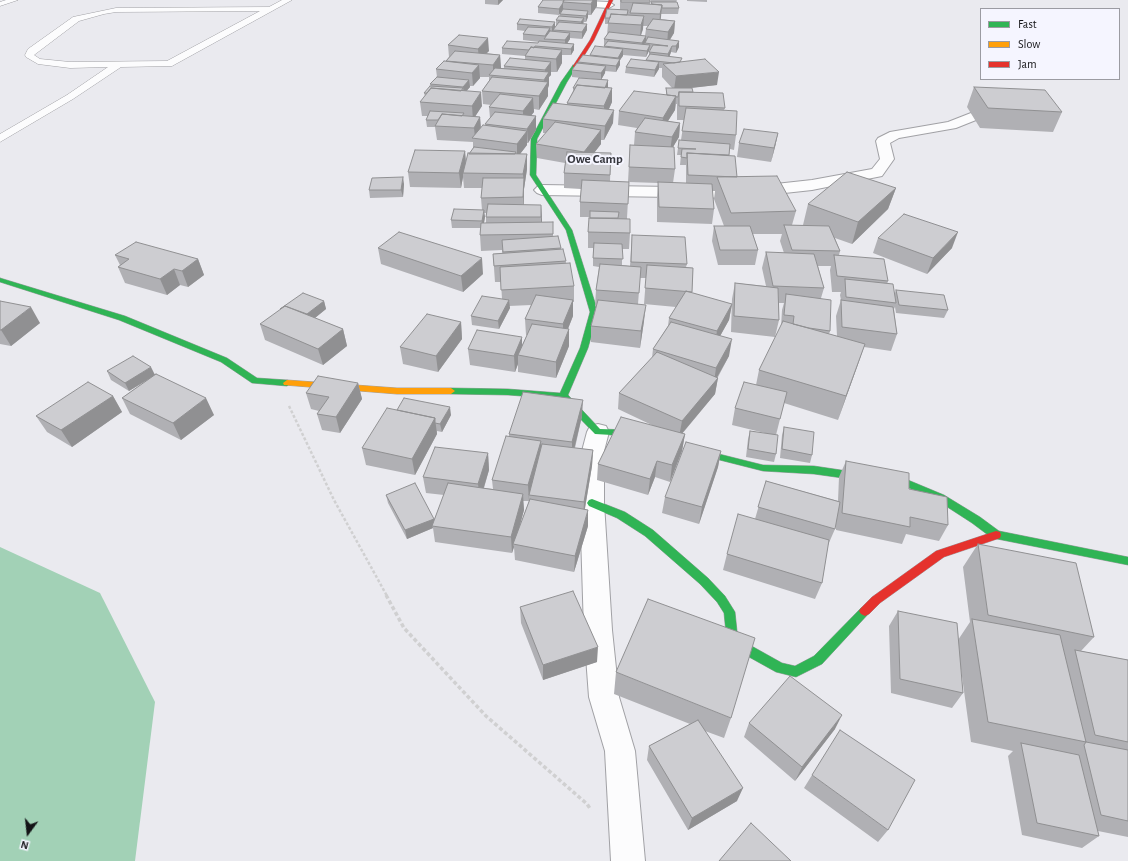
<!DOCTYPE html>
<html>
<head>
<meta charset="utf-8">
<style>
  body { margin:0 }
  #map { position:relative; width:1128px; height:861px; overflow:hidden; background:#eaeaef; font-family:"Alegreya Sans",sans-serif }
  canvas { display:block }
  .legend { position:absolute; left:980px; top:8px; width:140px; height:72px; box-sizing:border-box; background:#f5f5ff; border:1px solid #9b9ba2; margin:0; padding:5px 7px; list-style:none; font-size:12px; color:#131316 }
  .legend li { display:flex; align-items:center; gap:8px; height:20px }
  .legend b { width:20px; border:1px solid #9b9ba2 }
  .north { position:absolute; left:8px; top:813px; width:40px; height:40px; -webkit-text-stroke:3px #f5f5ff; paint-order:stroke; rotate:195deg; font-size:11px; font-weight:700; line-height:16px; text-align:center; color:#131316 }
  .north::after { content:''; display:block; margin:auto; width:14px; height:18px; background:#131316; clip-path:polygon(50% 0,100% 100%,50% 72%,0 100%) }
</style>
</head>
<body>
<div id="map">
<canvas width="1128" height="861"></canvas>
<ul class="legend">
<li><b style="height:5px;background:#30b455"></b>Fast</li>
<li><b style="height:5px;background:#ff9f0a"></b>Slow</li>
<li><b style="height:5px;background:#e5322d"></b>Jam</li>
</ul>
<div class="north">N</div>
</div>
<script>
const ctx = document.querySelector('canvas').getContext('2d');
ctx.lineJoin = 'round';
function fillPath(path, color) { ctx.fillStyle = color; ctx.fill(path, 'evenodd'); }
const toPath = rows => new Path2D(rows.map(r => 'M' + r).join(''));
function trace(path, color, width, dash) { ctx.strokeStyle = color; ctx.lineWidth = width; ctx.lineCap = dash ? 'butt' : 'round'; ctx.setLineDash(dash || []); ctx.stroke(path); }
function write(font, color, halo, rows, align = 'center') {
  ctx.font = font + ' "Alegreya Sans",sans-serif'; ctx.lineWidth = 4; ctx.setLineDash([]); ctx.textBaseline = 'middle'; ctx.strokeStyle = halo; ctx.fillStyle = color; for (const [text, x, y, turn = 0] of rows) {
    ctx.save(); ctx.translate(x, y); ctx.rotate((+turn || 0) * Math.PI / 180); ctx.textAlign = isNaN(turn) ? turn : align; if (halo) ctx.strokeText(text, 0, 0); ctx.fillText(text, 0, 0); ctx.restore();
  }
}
const forest = toPath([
  [0,547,100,593,155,702,135,861,0,861]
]);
const pathFar1 = toPath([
  [289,406,334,500,387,596]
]);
const path = toPath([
  [386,595,404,628,486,716,587,804,591,810]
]);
const lane = toPath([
  [6,0,18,0,0,6,0,2,6,0],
  [282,0,292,0,172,66,121,67,73,99,0,142,0,134,67,95,108,67,70,68,38,64,26,57,25,55,28,49,73,17,116,8,269,7,282,0],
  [260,11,167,61,70,62,40,59,34,55,79,21,104,14,116,12,260,11]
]);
const street = toPath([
  [566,0,609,2,614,5,609,8,562,5,561,3,566,0],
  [971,113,976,114,978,117,976,120,956,128,899,138,890,143,894,159,882,176,812,190,739,198,542,195,537,193,534,190,537,187,542,185,739,188,812,180,872,169,880,159,876,141,878,138,890,132,948,122,971,113],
  [598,424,606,426,609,432,604,451,604,503,612,630,619,697,635,751,645,861,611,861,605,751,589,697,584,630,580,503,582,451,587,432,590,426,598,424]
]);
const fast = toPath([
  [573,65,577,66,567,82,537,139,536,175,572,230,598,312,588,348,568,395,600,429,629,430,645,435,647,437,642,440,629,436,595,434,561,399,508,395,451,394,447,391,451,388,508,389,560,393,580,348,590,312,566,230,530,175,531,139,561,82,573,65],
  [0,278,125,316,227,358,257,378,287,380,291,383,287,386,252,383,221,362,119,320,0,282,0,278],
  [691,447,763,465,814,466,908,480,944,495,980,517,999,531,1128,557,1128,565,992,538,972,523,938,501,907,487,814,474,763,471,688,452,686,450,688,448,691,447],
  [592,499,625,512,653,530,708,578,725,596,735,612,737,631,748,644,782,663,795,666,814,656,861,608,865,606,869,608,871,611,822,664,796,677,776,672,740,652,726,633,724,613,717,602,700,584,645,536,617,518,589,506,587,503,589,500,592,499]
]);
const slow = toPath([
  [287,380,397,388,451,388,455,391,451,394,397,394,284,385,283,383,287,380]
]);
const jam = toPath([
  [609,0,613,0,594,40,577,67,573,67,573,66,590,40,609,0],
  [996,531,1000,532,1001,535,1000,538,944,557,880,603,869,614,865,616,861,614,859,611,861,608,872,597,936,551,996,531]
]);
const wall = toPath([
  [485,0,503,0,498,5,485,4],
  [543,0,597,0,597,6,591,15,588,15,588,17,586,22,584,22,583,24,587,24,587,30,582,39,570,38,570,39,567,43,574,44,574,50,571,55,562,55,562,63,557,72,551,72,551,75,549,77,549,85,548,88,548,96,539,110,534,109,534,112,531,116,536,116,536,130,528,143,527,143,527,145,520,154,527,154,527,169,524,189,524,205,541,205,542,222,553,222,553,236,561,248,574,286,574,302,573,302,573,316,568,329,569,329,569,346,556,378,518,372,518,364,515,372,470,365,468,349,522,337,522,345,527,335,526,335,525,319,531,305,509,306,510,308,499,329,472,325,471,316,502,299,501,282,495,282,493,254,502,253,502,250,481,251,480,235,481,228,452,228,451,220,482,210,481,198,482,188,464,188,463,177,461,188,410,187,408,172,465,151,466,162,469,154,473,148,473,142,437,140,435,127,427,127,426,120,428,116,422,116,420,102,425,96,424,93,431,86,430,84,437,77,436,69,446,62,446,61,449,57,448,45,459,35,489,51,486,53,500,55,501,68,504,68,504,66,525,59,525,56,502,54,502,48,538,43,539,42,523,40,523,34,525,31,517,30,517,24,520,19,555,27,556,26,556,20,560,16,560,14,563,9,559,15,538,13,538,7],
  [480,77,489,77,489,81,482,91,483,104,491,105,489,107,490,118,485,124,486,126,481,128,480,117,475,116,482,106,466,91,470,87,470,86,473,86,480,78],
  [484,213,486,213,486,223,484,223,485,217],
  [620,0,650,0,650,4,651,4,651,0,677,0,676,2,679,8,678,14,661,14,661,19,675,21,674,33,670,40,679,41,679,47,676,53,671,52,669,57,682,62,717,85,688,88,693,92,725,108,724,110,736,135,734,150,730,149,729,155,737,177,796,211,792,225,803,225,808,204,896,188,888,209,852,244,835,238,840,251,839,255,888,281,887,284,895,293,896,290,948,310,944,318,896,313,895,307,894,309,897,334,891,351,864,347,838,420,784,403,776,435,776,454,774,462,746,457,748,439,750,431,769,434,732,425,735,408,756,385,759,370,781,327,782,310,784,303,779,303,779,320,775,337,731,332,732,299,735,283,766,286,762,268,766,252,784,253,780,241,782,234,753,234,758,250,755,265,718,265,712,241,714,226,724,226,714,199,715,191,712,191,714,209,712,224,657,222,657,197,658,183,629,182,627,218,630,233,629,249,622,249,622,265,630,266,632,235,687,264,686,267,693,268,692,293,732,304,729,320,720,336,729,356,718,377,715,394,682,434,685,434,682,451,670,482,655,477,648,495,597,480,598,464,656,427,618,409,619,393,652,358,653,349,668,326,669,318,676,307,644,304,646,278,640,278,638,304,644,321,640,348,591,342,591,326,596,307,595,306,596,290,599,267,593,266,593,248,588,248,588,232,590,217,580,217,580,202,581,189,564,188,564,173,565,163,537,158,536,144,546,133,543,133,543,119,567,104,567,103,573,91,573,88,608,87,608,88,612,88,612,102,609,109,613,123,604,140,601,140,601,144,594,153,611,153,610,181,628,182,630,145,634,145,635,132,637,128,618,125,619,111,666,95,666,88,672,88,662,77,662,68,659,68,654,77,625,73,626,67,646,61,649,55,649,52,650,50,649,50,646,57,623,55,620,60,620,65,616,72,605,71,605,73,601,80,572,77,572,70,578,63,578,62,590,56,590,55,604,47,605,45,604,45,604,39,607,35,608,24,605,24,605,18,620,10],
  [643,26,648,26,646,29,645,36,641,36,643,29],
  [676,104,677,104,677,120,684,120,681,140,678,148,677,155,681,155,680,165,686,165,686,183,673,183,675,169,673,147,679,137,680,123,668,121,675,110],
  [818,266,831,266,830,270,832,292,841,292,840,295,841,300,836,316,837,336,829,334,830,331,821,298,824,288],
  [687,0,707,0,707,2,687,1],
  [974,87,1062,112,1053,132,980,128,967,107],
  [778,133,775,147,771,162,737,157,739,143],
  [404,184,403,197,370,198,369,190],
  [878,238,952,248,927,274,873,253],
  [378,248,483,274,463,292,381,264],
  [115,255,198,259,204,275,188,287,180,285,167,295,125,283,118,267,120,265],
  [0,301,40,323,11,346,0,344],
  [324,301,326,309,315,318,343,329,347,346,323,365,265,340,260,324],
  [461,322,462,339,438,372,403,364,400,347],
  [107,371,155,374,214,415,181,440,130,414,122,398,146,381,129,391,111,380],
  [358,383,362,399,340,433,322,430,317,414,319,411,311,409,306,393],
  [113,396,122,412,72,447,47,432,36,416],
  [397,410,451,415,442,432,437,431,437,434,415,475,366,465,362,448],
  [582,416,575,448,593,450,592,466,585,509,588,526,574,572,515,560,514,547,512,553,435,542,433,528,407,539,388,503,386,495,434,519,434,520,444,495,426,493,423,477,488,453,489,470,484,488,493,489,492,480,509,437,509,434],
  [523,501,529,501,518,531,524,510],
  [784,427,812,455,810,463,780,458,782,435],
  [721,451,718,467,699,524,662,513,665,497],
  [846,461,909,489,948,525,939,541,906,534,902,544,836,530,836,522,835,529,828,545,822,583,815,599,723,570,727,554,755,519,766,481,838,501,839,477],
  [978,544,1094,637,1081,651,1128,660,1128,837,1098,831,1099,836,1082,848,1022,835,1008,756,1013,751,971,742,961,669,963,693,952,708,891,693,889,626,898,611,958,640,970,622,963,567],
  [520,607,597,662,543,680,521,623],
  [616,672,731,718,724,738,705,731,737,801,688,830,647,760,649,746,690,724,614,694],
  [749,723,835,729,795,781,744,737],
  [812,775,888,830,878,842,804,788]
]);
const shadedWall = toPath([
  [498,0,503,0,498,5],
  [593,0,597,0,597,6,591,15,591,4],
  [563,3,563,9,559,15,559,9],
  [662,5,661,17,659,26,660,14],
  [588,11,588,17,586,22,586,16],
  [644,16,643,29,640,37,641,25],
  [584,18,583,24,581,28,581,22],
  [675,21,674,33,667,44,668,32],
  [555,22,555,28,552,33,552,27],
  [587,24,587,30,582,39,582,32],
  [550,28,550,34,545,39,545,36],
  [570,33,570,39,565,47,565,40],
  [646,36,646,43,645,43,642,49,642,43],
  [488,38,489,51,479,61,478,49],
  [679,41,679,47,676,53,676,46],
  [574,44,574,50,571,55,571,49],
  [650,45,649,51,646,57,647,51],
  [672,46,671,52,668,61,668,54],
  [623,49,623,56,620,60,620,65,616,72,616,66,618,62,618,58],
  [562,50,562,63,557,72,556,59],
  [500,55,501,68,495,76,493,76,493,65],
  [551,62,551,75,549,77,549,85,548,88,548,96,539,110,539,96,544,88,544,80,545,78,545,70],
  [659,62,659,69,654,77,655,70],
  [479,65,480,78,473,86,472,73],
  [606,66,605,73,601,80,601,73],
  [719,72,717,85,674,90,676,76],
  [469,80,470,87,464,94,463,87],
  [608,80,608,87,603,98,603,91],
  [612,88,612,102,604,120,604,106],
  [481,92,482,106,473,120,472,106],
  [676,96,675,110,661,132,663,118],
  [533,98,534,112,523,125,523,111],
  [614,110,613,123,604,140,605,126],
  [536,116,536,130,528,143,527,129],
  [480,117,481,131,475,138,474,128],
  [680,123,679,137,670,152,672,137],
  [601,130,601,144,584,166,584,152],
  [527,131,527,145,517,158,517,144],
  [778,133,775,147,771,162,774,148],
  [465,151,466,165,463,173,463,177,461,188,459,173],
  [527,154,527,169,524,189,523,174],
  [403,177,404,184,403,197,401,190],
  [524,178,524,193,523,212,523,197],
  [896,188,888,209,852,244,858,222],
  [541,205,542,220,541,232],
  [484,210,485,217,483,228,482,221],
  [958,232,952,248,927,274,933,258],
  [482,258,483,274,463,292,461,276],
  [198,259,204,275,188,287,182,271],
  [174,269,180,285,167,295,160,279],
  [509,300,510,308,499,329,498,321],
  [573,300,573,316,563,341,563,324],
  [324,301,326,309,305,326,302,318],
  [732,304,729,320,714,347,717,331],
  [646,305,644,321,640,348,641,331],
  [31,307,40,323,11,346,1,330],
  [461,322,462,339,438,372,436,356],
  [343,329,347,346,323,365,318,349],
  [569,329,569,346,556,378,556,362],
  [522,337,522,353,518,355,518,364,515,372,514,356],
  [732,339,729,356,716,379,718,378,715,394,679,437,682,421,714,382,716,368],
  [865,344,857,367,838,420,846,396],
  [151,367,155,375,129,391,125,383],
  [358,383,362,399,340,433,336,417],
  [113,396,122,412,72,447,61,430],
  [206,398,214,415,181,440,173,423],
  [583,400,582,416,572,458,572,442],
  [450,407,451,415,442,432,440,424],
  [435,418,437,434,415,475,412,459],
  [685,434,682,451,670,482,672,465],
  [541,441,541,457,529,495,529,501,528,485],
  [593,450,592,466,583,519,584,502],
  [721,451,718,467,699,524,702,507],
  [488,453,489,470,480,500,478,484],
  [657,461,655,477,648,495,650,479],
  [523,494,524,510,515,544,513,544,514,547,512,553,511,537],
  [588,510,588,526,574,572,575,556],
  [434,519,436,526,432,526,433,528,407,539,405,530],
  [598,647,597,662,543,680,543,665],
  [842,715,835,729,795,781,802,767],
  [743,788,737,801,688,830,692,818]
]);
const building = toPath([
  [543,0,564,0,563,2,563,3,559,9,538,7,543,0],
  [564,0,593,0,591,4,563,2,564,0],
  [621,0,650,0,650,2,621,2,621,0],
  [651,2,677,2,679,8,662,8,662,5,652,4,651,2],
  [633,3,662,5,660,14,630,13,633,3],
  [563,9,588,11,586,16,560,14,563,9],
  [607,9,628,10,627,15,611,14,610,18,605,18,607,9],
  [611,14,644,16,641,25,608,23,611,14],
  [559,16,584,18,581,22,556,20,559,16],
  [520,19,555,22,552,27,517,24,520,19],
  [653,19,675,21,668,32,646,29,653,19],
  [559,22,587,24,582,32,553,30,559,22],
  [528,27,550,28,545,36,523,34,528,27],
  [550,31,570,33,565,40,544,39,550,31],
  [609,32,646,36,642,43,604,39,609,32],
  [459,35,488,38,478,49,448,45,459,35],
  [648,37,679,41,676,46,672,46,668,54,649,52,653,45,668,46,645,43,648,37],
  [507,41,538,43,539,41,574,44,571,49,535,46,534,48,531,47,529,50,502,48,507,41],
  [608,41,650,45,647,51,604,46,608,41],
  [595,46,623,49,618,58,590,55,595,46],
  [531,47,562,50,556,59,525,56,531,47],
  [455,51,500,55,493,65,446,61,455,51],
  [650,54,682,58,680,62,674,63,646,60,650,54],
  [583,55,620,59,616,66,578,62,583,55],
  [510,58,551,62,545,70,504,66,510,58],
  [631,59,659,62,655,70,626,67,631,59],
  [705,59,719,72,676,76,663,64,705,59],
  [444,61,479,65,472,73,436,69,444,61],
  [577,63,606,66,601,73,572,70,577,63],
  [495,68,549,72,544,80,489,75,495,68],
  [437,77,469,80,463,87,430,84,437,77],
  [492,77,548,82,539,96,482,91,492,77],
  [579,78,608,80,605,88,577,85,575,88,573,88,579,78],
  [577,85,612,88,604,106,567,103,577,85],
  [430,86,463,88,461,91,431,88,427,93,424,93,430,86],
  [974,87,1045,90,1062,112,988,108,974,87],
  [431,88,481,92,472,106,420,102,431,88],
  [666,88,692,88,693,92,679,92,678,97,676,97,676,96,667,95,666,88],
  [634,91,676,96,663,118,619,111,634,91],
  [679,92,723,93,725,108,679,106,679,92],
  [500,94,533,98,523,111,489,107,500,94],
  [553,103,614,110,605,126,543,119,553,103],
  [686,108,737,111,736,135,682,131,686,108],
  [430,111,464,113,462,116,442,114,438,120,426,120,430,111],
  [495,112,536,116,527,129,485,124,495,112],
  [442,114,480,117,474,128,435,126,442,114],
  [645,118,680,123,672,137,635,132,645,118],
  [555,122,601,130,584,152,536,144,555,122],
  [483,125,527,131,517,144,472,138,483,125],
  [744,129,778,133,774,148,739,143,744,129],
  [679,140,730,144,729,155,687,153,687,158,681,157,682,149,696,149,678,148,679,140],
  [630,145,674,147,675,169,629,167,630,145],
  [474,147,516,152,515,154,469,154,474,147],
  [415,150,465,151,459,173,408,172,415,150],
  [567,152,611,153,610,175,564,173,567,152],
  [468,153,527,154,523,174,463,173,468,153],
  [687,153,735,156,737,177,688,175,687,153],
  [847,172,896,188,858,222,808,204,847,172],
  [777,176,796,211,731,213,717,177,777,176],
  [403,177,401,190,369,190,372,178,403,177],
  [483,178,524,178,523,197,481,198,483,178],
  [582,180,629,182,628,204,580,202,582,180],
  [658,182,712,184,714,209,659,207,658,182],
  [488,204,541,205,541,217,486,217,488,204],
  [454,209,484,210,482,221,451,220,454,209],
  [590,211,619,212,618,218,590,218,590,211],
  [904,214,958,232,933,258,878,238,904,214],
  [589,218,630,219,630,233,588,232,589,218],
  [553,222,553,234,480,235,481,223,553,222],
  [784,225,829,226,840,251,792,250,784,225],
  [714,226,750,226,758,250,720,250,714,226],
  [399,232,482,258,461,276,378,248,399,232],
  [632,235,685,237,687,264,631,262,632,235],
  [558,236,561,248,503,252,502,240,558,236],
  [136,242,198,259,182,271,174,269,160,279,118,267,129,259,115,255,136,242],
  [594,243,622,244,623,259,593,258,594,243],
  [563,249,566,261,494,266,493,254,563,249],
  [766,252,814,254,824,288,773,286,766,252],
  [834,255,884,259,888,281,837,276,834,255],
  [570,263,574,286,501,290,500,267,570,263],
  [600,264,641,267,639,293,596,290,600,264],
  [647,265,693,268,692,292,645,288,647,265],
  [845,279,893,284,896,303,846,297,845,279],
  [735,283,778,288,779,320,734,316,735,283],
  [896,290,944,295,948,310,899,305,896,290],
  [686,291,732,304,717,331,669,318,686,291],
  [303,293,324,301,307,314,285,306,280,309,303,293],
  [786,294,831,300,830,331,809,328,793,324,794,316,784,315,786,294],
  [536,295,573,300,563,324,525,319,536,295],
  [482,296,509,300,498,321,471,316,482,296],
  [598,300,646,305,641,331,591,326,598,300],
  [841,300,893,307,897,334,842,327,841,300],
  [0,301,31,307,1,330,0,330,0,301],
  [285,306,343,329,318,349,260,324,285,306],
  [427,314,461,322,436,356,400,347,427,314],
  [783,321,865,344,846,396,759,370,783,321],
  [671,322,732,339,716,368,653,349,671,322],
  [532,324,569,329,556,362,518,355,532,324],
  [477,330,522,337,514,356,468,349,477,330],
  [657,352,718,378,682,421,619,393,657,352],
  [133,356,151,367,125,383,107,371,133,356],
  [156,374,206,398,173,423,122,398,156,374],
  [318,376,358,383,336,417,317,414,329,397,306,393,318,376],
  [88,382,113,396,61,430,36,416,88,382],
  [744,382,787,392,780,419,735,408,744,382],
  [523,392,583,400,572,442,509,434,523,392],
  [404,398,450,407,440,424,435,423,435,418,397,410,404,398],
  [387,408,435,418,412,459,362,448,387,408],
  [621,417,685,434,672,465,657,461,650,479,598,464,621,417],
  [784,427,814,432,812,455,782,449,784,427],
  [750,431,778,435,776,454,748,449,750,431],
  [506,436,541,441,528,485,492,480,506,436],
  [686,442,721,451,702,507,665,497,686,442],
  [542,444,593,450,584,502,529,495,542,444],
  [435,447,488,453,478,484,423,477,435,447],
  [846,461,909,473,909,489,947,497,948,525,910,517,910,527,842,513,846,461],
  [766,481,840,502,835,529,758,507,766,481],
  [415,483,434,519,405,530,386,495,415,483],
  [448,483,523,494,511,537,432,526,448,483],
  [530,499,588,510,575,556,513,544,530,499],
  [738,514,829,540,822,583,727,554,738,514],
  [978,544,1076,563,1094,637,988,615,978,544],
  [573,591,598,647,543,665,520,607,573,591],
  [648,599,755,638,731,718,616,672,648,599],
  [898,611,957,623,963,693,900,679,898,611],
  [972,619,1060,635,1086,742,988,722,972,619],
  [1075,650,1128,660,1128,742,1095,735,1075,650],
  [790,676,842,715,802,767,749,723,790,676],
  [698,720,743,788,692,818,649,746,698,720],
  [840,730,915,780,888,830,812,775,840,730],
  [1086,742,1128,750,1128,821,1101,815,1084,745,1086,742],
  [1021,743,1079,755,1099,836,1037,823,1021,743],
  [751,823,791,861,719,861,751,823]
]);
const farNeighbourhoodnames = [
  ["Owe Camp",595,159]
];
fillPath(forest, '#a2d1b6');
trace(lane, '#a1a1a5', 1);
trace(street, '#a1a1a5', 2);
trace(fast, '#a1a1a5', 1);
trace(slow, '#a1a1a5', 1);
trace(jam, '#a1a1a5', 1);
trace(pathFar1, '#d0d0d1', 2.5, [3, 2]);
trace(path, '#d0d0d1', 3.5, [4, 2.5]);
fillPath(lane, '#fcfcfd');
fillPath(street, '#fcfcfd');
fillPath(fast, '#30b455');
fillPath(slow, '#ff9f0a');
fillPath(jam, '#e5322d');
fillPath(wall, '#b0b0b4');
fillPath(shadedWall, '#909092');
fillPath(building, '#cdcdd1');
trace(building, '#909092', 1);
write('bold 13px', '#37383f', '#f5f5ff', farNeighbourhoodnames);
</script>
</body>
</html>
